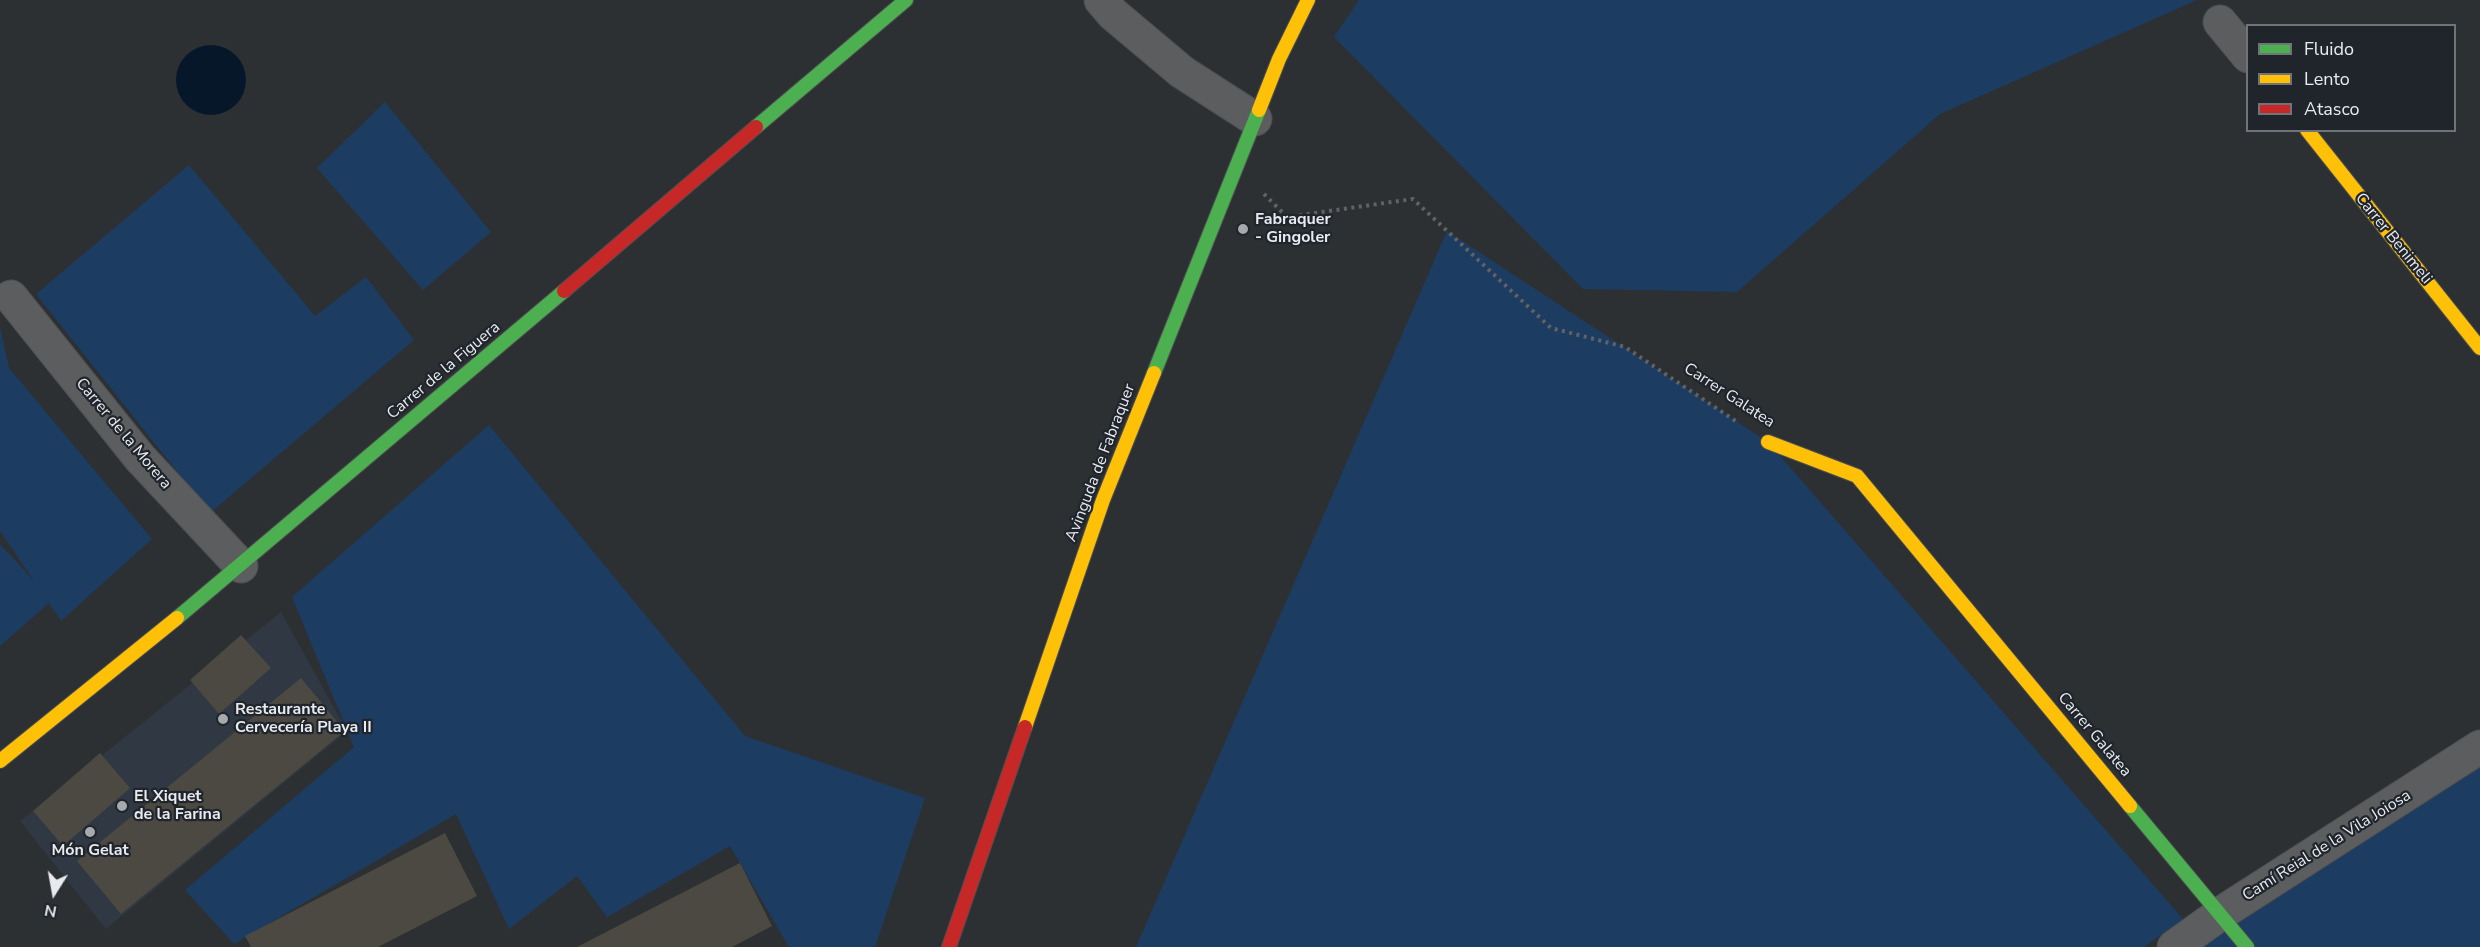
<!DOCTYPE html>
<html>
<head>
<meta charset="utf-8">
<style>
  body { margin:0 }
  #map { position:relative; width:2480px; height:947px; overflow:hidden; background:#2d3033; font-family:"Nunito Sans",sans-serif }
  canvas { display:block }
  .legend { position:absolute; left:2246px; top:24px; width:210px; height:108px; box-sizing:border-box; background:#20252c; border:2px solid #70747a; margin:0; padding:8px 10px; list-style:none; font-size:18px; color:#e7eaef }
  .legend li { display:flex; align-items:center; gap:12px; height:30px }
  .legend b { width:30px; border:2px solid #70747a }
  .north { position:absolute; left:24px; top:863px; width:60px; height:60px; -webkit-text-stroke:4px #20252c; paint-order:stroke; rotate:191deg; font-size:16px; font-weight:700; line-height:24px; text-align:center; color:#e7eaef }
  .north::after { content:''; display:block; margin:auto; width:21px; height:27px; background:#e7eaef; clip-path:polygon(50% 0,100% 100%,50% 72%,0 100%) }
</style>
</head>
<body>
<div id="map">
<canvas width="2480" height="947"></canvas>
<ul class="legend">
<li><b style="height:8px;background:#4caf50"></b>Fluido</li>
<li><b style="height:8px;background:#ffc107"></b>Lento</li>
<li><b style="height:8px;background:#c62828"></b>Atasco</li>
</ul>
<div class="north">N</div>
</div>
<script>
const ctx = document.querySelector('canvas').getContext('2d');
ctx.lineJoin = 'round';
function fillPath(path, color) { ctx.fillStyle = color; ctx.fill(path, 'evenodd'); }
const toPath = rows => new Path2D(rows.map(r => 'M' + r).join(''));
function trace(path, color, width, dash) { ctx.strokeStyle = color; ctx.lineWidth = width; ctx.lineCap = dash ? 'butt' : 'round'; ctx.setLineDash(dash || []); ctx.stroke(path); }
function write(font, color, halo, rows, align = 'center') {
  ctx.font = font + ' "Nunito Sans",sans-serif'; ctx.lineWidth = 4.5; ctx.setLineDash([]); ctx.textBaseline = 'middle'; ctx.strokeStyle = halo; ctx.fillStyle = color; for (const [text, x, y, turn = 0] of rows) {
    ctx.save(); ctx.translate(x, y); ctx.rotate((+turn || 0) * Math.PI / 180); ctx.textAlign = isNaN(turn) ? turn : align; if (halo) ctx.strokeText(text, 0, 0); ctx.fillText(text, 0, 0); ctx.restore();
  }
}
const built = toPath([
  [281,612,347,731,106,929,20,821]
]);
const green = toPath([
  [1359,0,2197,0,1940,114,1737,292,1583,289,1334,37],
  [385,102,491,232,423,290,317,168],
  [189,165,315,316,366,277,414,340,210,513,36,294],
  [1447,231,1768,442,2183,919,2144,947,1136,947],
  [0,327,9,368,152,539,61,621,49,603,0,646,0,544,35,582,0,531],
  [489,425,745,736,925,798,875,947,789,947,730,846,607,917,577,876,509,929,456,814,234,944,185,890,354,747,292,597],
  [2480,767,2480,947,2200,947]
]);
const water = toPath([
  '176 80a35 35 0 1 1 70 0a35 35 0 1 1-70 0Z'
]);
const building = toPath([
  [241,635,271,668,219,714,190,680],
  [301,678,345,731,121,914,77,861],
  [100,753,130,788,63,846,33,811],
  [445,833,477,896,378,947,251,947,245,936],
  [740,863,772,926,732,947,577,947]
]);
const path = toPath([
  [1264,194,1287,217,1413,199,1551,328,1625,347,1737,422]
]);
const street = toPath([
  [1101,0,1113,14,1182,72,1255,119],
  [2220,22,2248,56],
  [11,297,140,458,241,566],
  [2174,947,2220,914,2480,747]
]);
const fast = toPath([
  [756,127,906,0],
  [1154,373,1259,110],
  [177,618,564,291],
  [2130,806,2247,947]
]);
const slow = toPath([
  [1259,110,1279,59,1308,0],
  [2307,130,2480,348],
  [1768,442,1857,476,2130,806],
  [1025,727,1103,500,1154,373],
  [0,761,177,618]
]);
const jam = toPath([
  [564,291,756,127],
  [949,947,1025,727]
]);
const markers = [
  [1243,229,6,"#a6a9ad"],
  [223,719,6,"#a6a9ad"],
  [122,806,6,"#a6a9ad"],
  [90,832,6,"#a6a9ad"]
];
const poiNames = [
  ["Fabraquer",1255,220],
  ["- Gingoler",1255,238],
  ["Restaurante",235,710],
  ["Cervecería Playa II",235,728],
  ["El Xiquet",134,797],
  ["de la Farina",134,815],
  ["Món Gelat",90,851,"center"]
];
const streetNames = [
  ["Carrer Benimeli",2393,239,51],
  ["Carrer de la Figuera",444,371,-40],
  ["Carrer Galatea",1729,396,33],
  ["Carrer de la Morera",123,434,50],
  ["Avinguda de Fabraquer",1101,463,-69],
  ["Carrer Galatea",2094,735,50],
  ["Camí Reial de la Vila Joiosa",2327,846,-32]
];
fillPath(built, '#2f3843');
fillPath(green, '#1d3c61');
fillPath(water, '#07172a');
fillPath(building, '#4b4941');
trace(street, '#4c4e51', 35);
trace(fast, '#4c4e51', 16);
trace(slow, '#4c4e51', 16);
trace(jam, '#4c4e51', 16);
trace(path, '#606265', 4, [3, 4.5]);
trace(street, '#5b5d5f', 33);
trace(fast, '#4caf50', 14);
trace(slow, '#ffc107', 14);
trace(jam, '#c62828', 14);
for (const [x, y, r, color] of markers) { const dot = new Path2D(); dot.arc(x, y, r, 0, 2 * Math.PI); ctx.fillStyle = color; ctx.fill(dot); trace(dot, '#20252c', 2); }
write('bold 16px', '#e7eaef', '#20252c', poiNames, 'left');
write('16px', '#e7eaef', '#20252c', streetNames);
</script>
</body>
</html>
